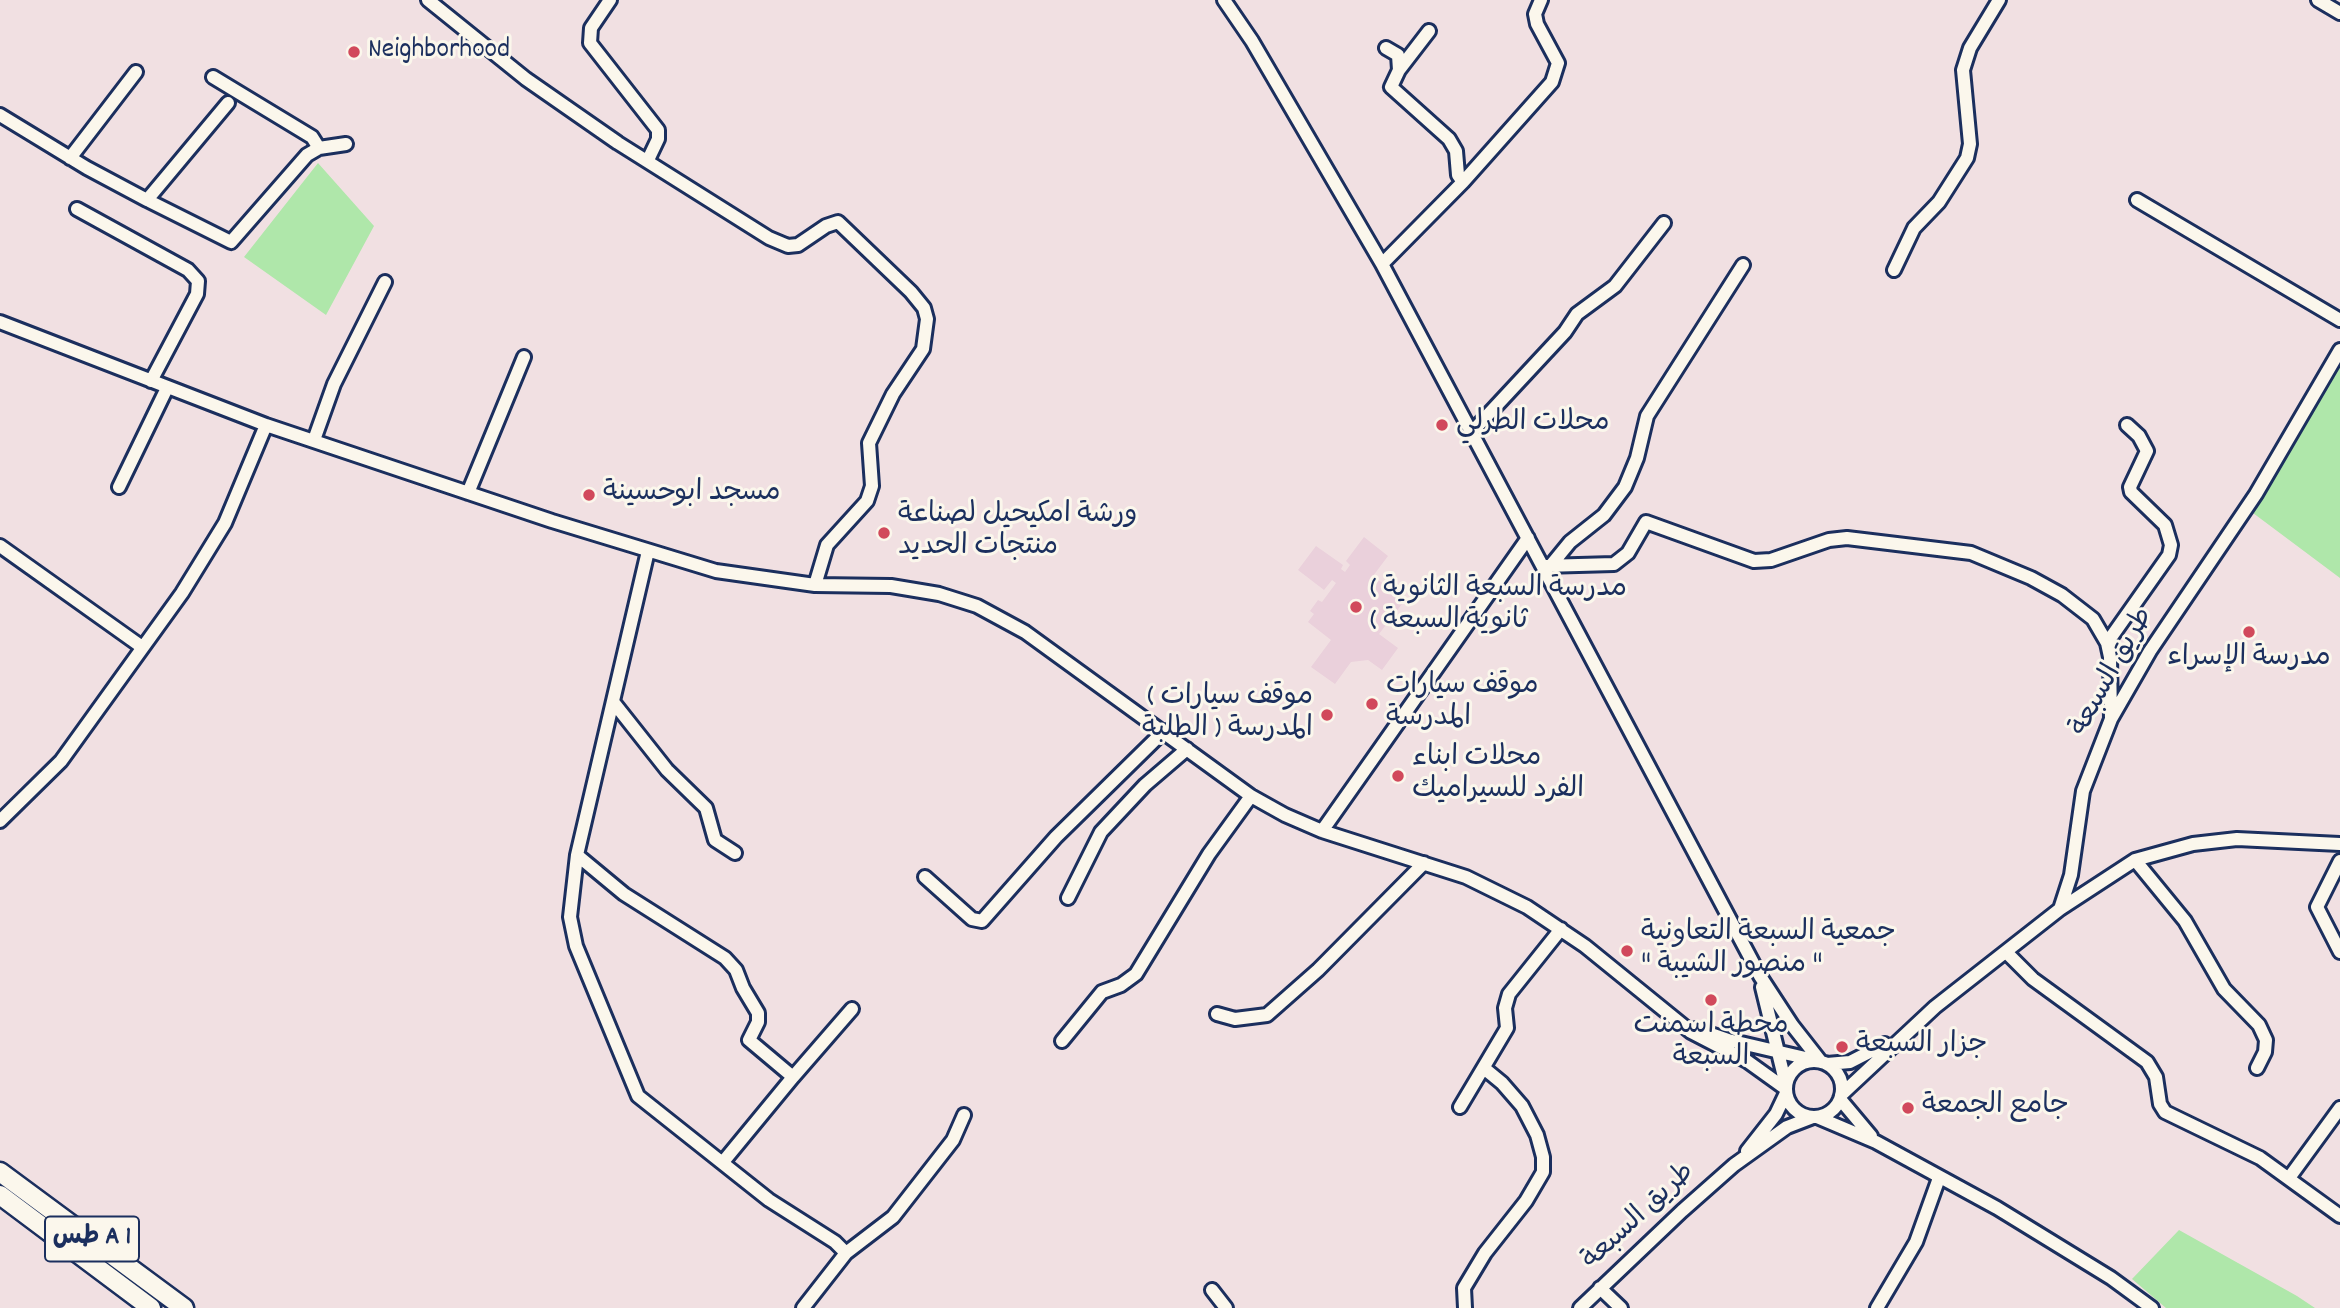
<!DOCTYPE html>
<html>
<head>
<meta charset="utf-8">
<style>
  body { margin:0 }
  canvas { display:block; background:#f1e0e2 }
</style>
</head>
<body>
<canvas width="2340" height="1308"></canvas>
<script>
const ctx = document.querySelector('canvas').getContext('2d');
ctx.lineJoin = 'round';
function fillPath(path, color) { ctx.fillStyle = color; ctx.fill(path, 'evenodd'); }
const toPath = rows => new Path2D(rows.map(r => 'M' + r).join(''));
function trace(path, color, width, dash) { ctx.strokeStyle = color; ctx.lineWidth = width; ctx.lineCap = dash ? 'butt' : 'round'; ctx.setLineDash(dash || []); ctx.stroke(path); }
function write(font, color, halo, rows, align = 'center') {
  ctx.font = font + ' Dekko,"Playpen Sans Arabic",sans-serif'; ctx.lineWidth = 6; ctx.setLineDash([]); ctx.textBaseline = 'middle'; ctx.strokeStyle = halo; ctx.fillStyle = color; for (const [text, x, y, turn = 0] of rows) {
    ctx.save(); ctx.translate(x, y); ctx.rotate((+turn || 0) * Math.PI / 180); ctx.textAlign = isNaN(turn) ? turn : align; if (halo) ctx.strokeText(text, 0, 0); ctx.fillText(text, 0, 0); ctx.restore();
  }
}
const built = toPath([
  [1364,537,1388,556,1373,576,1405,600,1379,634,1398,648,1382,670,1368,660,1351,662,1335,684,1311,667,1331,640,1308,622,1314,614,1310,611,1318,600,1322,602,1336,583,1332,580,1324,590,1298,570,1316,546,1343,565,1341,569,1345,572,1350,565,1346,561]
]);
const green = toPath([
  [318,163,374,226,326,315,244,257],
  [2340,356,2340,578,2253,513],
  [2179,1230,2297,1296,2315,1308,2166,1308,2132,1279]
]);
const minor = toPath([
  [428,0,526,79,618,143,769,238,788,246,798,245,826,226,838,222,911,292,924,308,927,319,923,349,893,394,869,443,872,486,867,501,827,545,815,585],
  [610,0,591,28,590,43,658,130,658,139,648,160],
  [1224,0,1252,41,1382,264,1760,976,1792,1025,1821,1062],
  [2318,0,2340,13],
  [1386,48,1398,55,1399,70,1391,87,1449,139,1456,151,1458,175,1463,182],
  [1399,70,1429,31],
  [213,77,312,137,319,148],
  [0,115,87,168,147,200,228,103],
  [70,158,136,72],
  [147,200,231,242,307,155,319,148,346,144],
  [2137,200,2340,320],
  [77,209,188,270,198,281,197,294,151,381],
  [1382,264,1463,182,1552,82,1558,63,1537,24,1535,14,1541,0],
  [1894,270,1914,228,1939,202,1967,158,1970,144,1963,70,1970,48,1999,0],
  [0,322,266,425,552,521,716,571,815,585,891,586,939,594,977,606,1025,632,1251,796,1285,815,1322,831,1466,877,1527,907,1585,946,1691,1032,1747,1061,1786,1089],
  [1471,433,1565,332,1577,314,1615,286,1664,223],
  [314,440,334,384,385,282],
  [119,487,167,388],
  [468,493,524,357],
  [0,546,142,647],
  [648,551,577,855,570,917,576,946,638,1096,769,1200,835,1242,846,1253],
  [1552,564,1570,542,1604,515,1625,487,1637,458,1647,416,1743,265],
  [1543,566,1614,564,1628,553,1646,522,1754,561,1771,560,1829,540,1847,538,1971,553,2031,578,2062,595,2093,619,2107,643,2110,657,2111,719],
  [2107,643,2169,555,2171,545,2165,525,2131,492,2130,487,2147,451,2139,436,2127,425],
  [614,703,667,770,706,808,715,840,735,853],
  [0,821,61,761,182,593,225,523,266,425],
  [1322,831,1528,538],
  [577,855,624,894,725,958,736,970,743,988,758,1013,758,1022,749,1040,793,1077,723,1162],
  [2135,860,2185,921,2224,989,2259,1025,2266,1040,2265,1052,2257,1068],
  [2340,861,2317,907,2340,952],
  [925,877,972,919,982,921,1056,837,1164,731],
  [1068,898,1101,832,1145,785,1187,749],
  [2060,909,2071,875,2083,791,2111,719,2150,651,2256,494,2340,350],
  [2006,952,2033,979,2147,1062,2156,1077,2160,1104,2165,1112,2260,1158,2340,1216],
  [1762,987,1786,1085],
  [1217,1014,1235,1019,1267,1015,1318,970,1424,863],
  [1696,1029,1728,1040,1814,1060],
  [1062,1041,1102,992,1121,985,1136,974,1209,854,1251,796],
  '1786 1089a28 28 0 1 1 56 0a28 28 0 1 1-56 0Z',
  [1827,1064,1850,1062,1885,1044],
  [793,1077,852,1009],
  [1841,1095,1935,1007,2060,909,2135,860,2193,844,2237,839,2340,844],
  [1840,1099,1871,1136],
  [1460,1107,1507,1028,1505,1008,1509,994,1561,929],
  [1817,1117,1876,1142,1997,1208,2111,1278,2152,1308],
  [1747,1151,1776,1114,1786,1093],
  [2289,1178,2340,1108],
  [1600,1288,1621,1308],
  [1212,1290,1226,1308],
  [803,1308,846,1253,893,1217,953,1140,964,1115],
  [1465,1308,1464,1288,1485,1253,1526,1201,1543,1172,1543,1157,1537,1135,1522,1106,1502,1083,1485,1069],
  [1580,1308,1682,1211,1734,1165,1787,1127,1813,1117],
  [1877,1308,1916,1242,1939,1178]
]);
const highway = toPath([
  [0,1172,184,1308],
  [0,1195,151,1308]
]);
const markers = [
  [354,52,7,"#d1495b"],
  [1442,425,7,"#d1495b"],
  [589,495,7,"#d1495b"],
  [884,533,7,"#d1495b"],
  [1356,607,7,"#d1495b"],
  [2249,632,7,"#d1495b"],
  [1372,704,7,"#d1495b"],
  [1327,715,7,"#d1495b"],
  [1398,776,7,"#d1495b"],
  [1627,951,7,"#d1495b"],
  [1711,1000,7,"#d1495b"],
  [1842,1047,7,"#d1495b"],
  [1908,1108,7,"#d1495b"]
];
const shields = [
  [92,1239,94]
];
const shieldNames = [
  ["طس A 1",92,1239]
];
const poiNames = [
  ["Neighborhood",368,52],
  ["محلات الطرلي",1456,425],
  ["مسجد ابوحسينة",603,495],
  ["ورشة امكيحيل لصناعة",898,517],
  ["منتجات الحديد",898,549],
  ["( مدرسة السبعة الثانوية",1370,591],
  ["( ثانوية السبعة",1370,623],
  ["مدرسة الإسراء",2249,660,"center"],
  ["موقف سيارات",1386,688],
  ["المدرسة",1386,720],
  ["( موقف سيارات",1313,699,"right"],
  ["المدرسة ( الطلبة",1313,731,"right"],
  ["محلات ابناء",1412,760],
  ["الفرد للسيراميك",1412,792],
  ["جمعية السبعة التعاونية",1641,935],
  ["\" منصور الشيبة \"",1641,967],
  ["محطة اسمنت",1711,1028,"center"],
  ["السبعة",1711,1060,"center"],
  ["جزار السبعة",1856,1047],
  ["جامع الجمعة",1922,1108]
];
const streetNames = [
  ["طريق السبعة",2114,673,-61],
  ["طريق السبعة",1640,1218,-43]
];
fillPath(built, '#ead0db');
fillPath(green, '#afe7aa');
trace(minor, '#1b2f5e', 18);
trace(highway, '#1b2f5e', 23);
trace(minor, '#fbf7ec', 12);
trace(highway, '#fbf7ec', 18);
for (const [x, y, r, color] of markers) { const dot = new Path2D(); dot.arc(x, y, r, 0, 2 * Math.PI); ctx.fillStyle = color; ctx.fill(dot); trace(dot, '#fbf7ec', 2.5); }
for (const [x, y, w] of shields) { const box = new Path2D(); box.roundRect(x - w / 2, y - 22.5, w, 45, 5); ctx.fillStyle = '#fbf7ec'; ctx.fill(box); trace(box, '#1b2f5e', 2); }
write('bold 26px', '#1b2f5e', null, shieldNames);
write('28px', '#1b2f5e', '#fbf7ec', poiNames, 'left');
write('28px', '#1b2f5e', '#fbf7ec', streetNames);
</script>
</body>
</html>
